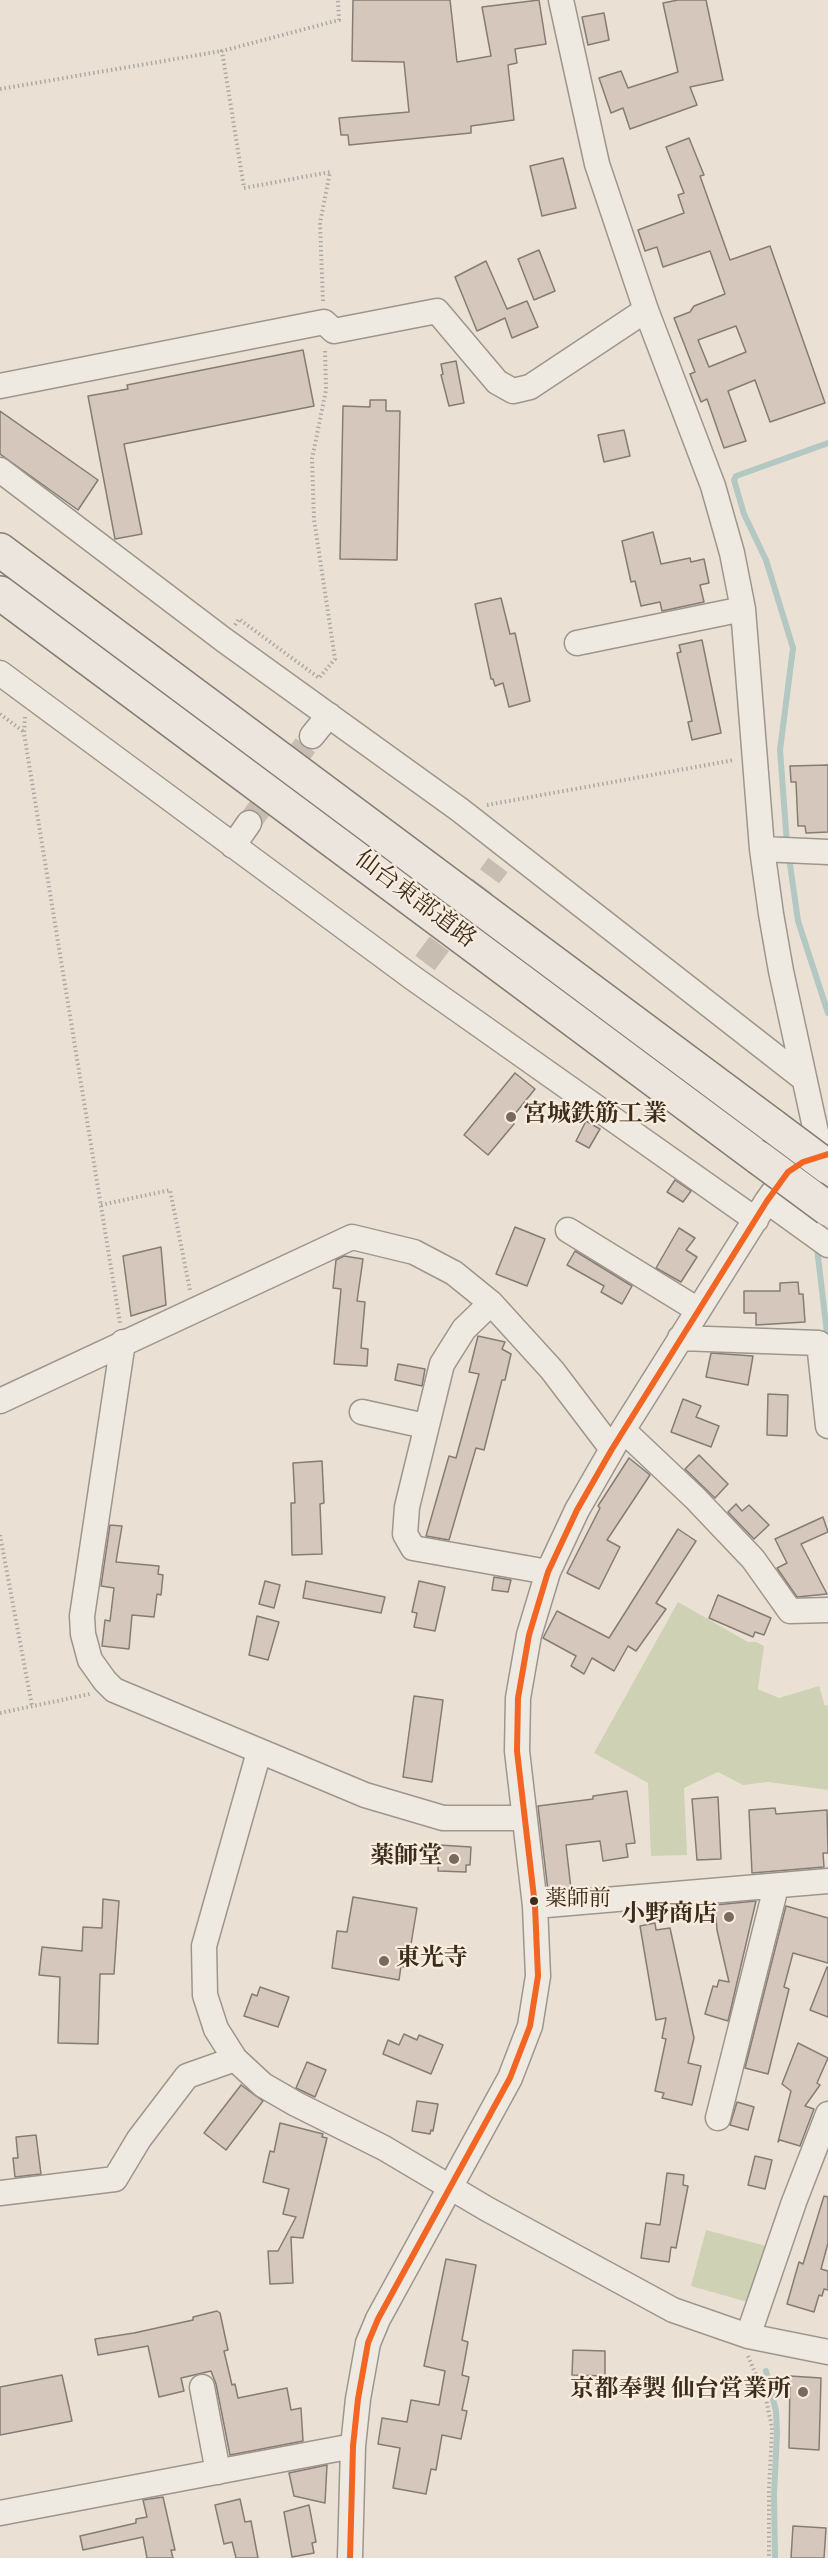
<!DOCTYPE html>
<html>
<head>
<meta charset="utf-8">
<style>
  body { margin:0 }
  canvas { display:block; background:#eae1d4 }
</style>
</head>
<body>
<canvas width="828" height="2558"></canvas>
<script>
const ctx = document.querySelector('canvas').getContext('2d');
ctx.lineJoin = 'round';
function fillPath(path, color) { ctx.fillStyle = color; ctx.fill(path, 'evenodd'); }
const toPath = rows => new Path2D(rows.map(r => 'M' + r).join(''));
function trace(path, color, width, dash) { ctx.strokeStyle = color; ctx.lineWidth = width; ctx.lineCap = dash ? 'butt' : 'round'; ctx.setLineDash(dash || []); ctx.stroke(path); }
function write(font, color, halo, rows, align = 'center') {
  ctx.font = font + ' Vollkorn,"Noto Serif JP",serif'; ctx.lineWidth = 4.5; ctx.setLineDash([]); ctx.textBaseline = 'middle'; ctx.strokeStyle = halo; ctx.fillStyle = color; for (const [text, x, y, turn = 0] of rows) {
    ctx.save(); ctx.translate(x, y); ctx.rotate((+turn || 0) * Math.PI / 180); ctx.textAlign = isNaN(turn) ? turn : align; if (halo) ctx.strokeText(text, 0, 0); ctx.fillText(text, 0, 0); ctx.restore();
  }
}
const green = toPath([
  [678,1602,748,1642,756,1642,764,1646,758,1689,779,1698,819,1686,825,1706,828,1705,828,1790,768,1782,743,1785,718,1772,684,1788,687,1855,651,1856,648,1783,594,1753],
  [706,2230,766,2246,751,2303,691,2286]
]);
const stream = toPath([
  [787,844,780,750,793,648,766,560,744,514,734,480,736,476,828,443],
  [789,857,798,921,828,1013],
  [817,1248,828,1342],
  [766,2371,776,2411,777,2433,774,2495,775,2558]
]);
const building = toPath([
  [353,0,450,0,457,62,491,56,482,7,539,0,546,44,515,49,517,63,508,65,514,120,471,126,471,133,349,145,348,135,341,135,339,118,409,112,404,62,352,61,353,0],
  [678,0,706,0,723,80,690,87,697,105,630,129,623,108,611,113,599,78,621,71,628,88,678,72,663,3,678,0],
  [604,13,609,40,588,45,582,17,604,13],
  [689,138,704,175,700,176,730,260,770,246,825,403,770,422,755,380,728,391,746,441,724,448,707,399,701,402,690,374,695,372,674,318,690,312,694,306,725,294,710,251,663,267,657,247,645,251,638,230,684,213,678,195,684,193,666,147,689,138],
  [736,326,746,352,709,367,698,340,736,326],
  [563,158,576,208,542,216,530,166,563,158],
  [539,250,555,291,534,300,518,259,539,250],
  [486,261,507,309,527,301,538,327,512,338,505,318,477,331,455,277,486,261],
  [303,350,314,406,124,444,142,534,115,539,88,396,128,389,127,385,303,350],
  [456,361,464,403,449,406,441,375,443,374,441,364,456,361],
  [370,400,386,400,386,411,400,411,397,560,340,559,343,406,370,407,370,400],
  [0,411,98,480,78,510,0,454,0,411],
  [624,430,630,456,604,462,598,435,624,430],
  [653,532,661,564,690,558,691,562,704,559,709,583,700,585,704,602,662,611,660,602,641,606,635,581,631,582,622,541,653,532],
  [501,598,510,634,515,633,530,701,509,707,503,683,495,686,493,679,491,679,475,604,501,598],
  [702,640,721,733,692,740,688,722,692,721,677,653,681,652,679,645,702,640],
  [828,765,828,832,806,833,805,826,798,826,796,782,791,782,790,766,828,765],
  [515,1073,535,1089,510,1120,514,1124,488,1155,464,1135,515,1073],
  [586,1121,600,1129,589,1148,576,1141,586,1121],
  [675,1180,691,1191,683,1202,667,1192,675,1180],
  [515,1227,545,1239,527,1286,496,1274,515,1227],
  [679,1228,695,1238,686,1250,697,1257,681,1282,656,1268,679,1228],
  [161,1247,166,1305,131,1316,123,1256,161,1247],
  [575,1251,632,1286,622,1304,601,1292,604,1286,567,1265,575,1251],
  [344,1256,363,1259,357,1301,365,1302,361,1348,368,1349,367,1366,334,1364,341,1289,333,1288,336,1260,344,1256],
  [798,1282,799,1294,803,1294,805,1322,756,1325,756,1313,744,1313,744,1291,780,1291,780,1283,798,1282],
  [478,1336,505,1342,502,1349,511,1354,505,1380,502,1380,484,1450,476,1448,449,1540,426,1536,449,1456,456,1458,479,1374,469,1372,478,1336],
  [711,1353,753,1356,748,1385,706,1377,711,1353],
  [398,1364,425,1369,422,1386,395,1380,398,1364],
  [768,1394,788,1395,787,1436,767,1435,768,1394],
  [683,1399,701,1406,696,1417,719,1426,711,1447,671,1432,683,1399],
  [699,1455,728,1484,715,1498,685,1469,699,1455],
  [629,1458,650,1475,607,1540,620,1547,599,1589,567,1573,600,1508,598,1506,629,1458],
  [322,1461,324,1503,320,1504,322,1554,292,1555,291,1503,295,1503,293,1463,322,1461],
  [736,1504,742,1511,749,1505,769,1525,754,1539,728,1512,736,1504],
  [823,1517,828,1532,801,1544,827,1594,797,1597,777,1568,787,1563,775,1539,823,1517],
  [110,1525,122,1526,116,1562,159,1566,158,1574,163,1575,161,1595,157,1594,154,1617,132,1615,129,1649,102,1646,105,1620,110,1621,114,1588,101,1586,110,1525],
  [678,1529,696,1541,656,1603,666,1609,636,1651,628,1646,614,1671,592,1658,584,1674,571,1666,576,1656,543,1638,557,1611,609,1638,678,1529],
  [494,1577,511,1580,508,1592,492,1590,494,1577],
  [265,1581,280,1585,274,1608,259,1604,265,1581],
  [306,1581,385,1597,381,1613,303,1598,306,1581],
  [419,1581,445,1587,435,1631,414,1627,417,1613,412,1612,419,1581],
  [718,1595,771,1618,764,1635,755,1632,753,1637,709,1618,718,1595],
  [257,1616,279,1622,268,1660,249,1655,257,1616],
  [414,1696,443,1700,432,1782,403,1777,414,1696],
  [627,1791,635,1843,626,1844,628,1857,603,1861,600,1841,566,1845,571,1889,548,1891,538,1806,593,1799,593,1796,627,1791],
  [718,1797,721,1859,697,1860,692,1799,718,1797],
  [775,1808,776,1814,827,1810,828,1853,823,1853,824,1867,752,1873,749,1810,775,1808],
  [439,1845,471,1847,470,1865,466,1865,466,1872,438,1871,439,1845],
  [353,1897,417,1908,407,1968,401,1966,399,1980,332,1968,337,1931,347,1932,353,1897],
  [103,1899,119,1901,114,1974,100,1974,98,2044,58,2043,60,1977,39,1975,42,1947,82,1951,83,1927,102,1928,103,1899],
  [756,1901,728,2021,705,2014,713,1986,717,1987,719,1980,729,1982,717,1930,715,1905,756,1901],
  [786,1906,828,1918,828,1963,793,1953,784,1987,789,1989,768,2074,745,2068,786,1906],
  [655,1923,656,1930,670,1928,694,2038,688,2063,701,2066,692,2105,662,2098,664,2093,655,2091,666,2039,662,2038,666,2018,656,2020,640,1926,655,1923],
  [827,1967,828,1967,828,2017,810,2010,827,1967],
  [260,1987,289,1997,278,2027,244,2016,252,1994,257,1996,260,1987],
  [404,2034,417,2040,419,2035,443,2045,431,2074,383,2054,388,2040,399,2045,404,2034],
  [798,2043,828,2058,817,2083,820,2085,805,2106,814,2109,800,2146,780,2140,778,2142,791,2091,782,2084,798,2043],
  [307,2062,326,2070,315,2097,296,2088,307,2062],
  [241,2085,263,2101,226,2150,204,2133,241,2085],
  [417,2101,438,2104,433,2131,431,2130,430,2134,412,2131,417,2101],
  [737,2102,754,2107,748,2130,730,2125,737,2102],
  [280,2123,323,2134,322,2137,327,2138,303,2238,291,2237,293,2283,270,2284,268,2251,278,2251,296,2217,283,2214,289,2189,263,2182,270,2151,274,2152,280,2123],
  [36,2135,41,2174,15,2177,13,2158,18,2158,16,2137,36,2135],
  [755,2156,772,2160,765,2189,748,2185,755,2156],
  [667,2173,684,2175,683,2185,688,2186,676,2248,671,2247,669,2262,641,2258,646,2223,660,2225,667,2173],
  [824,2196,828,2197,828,2243,821,2269,828,2271,828,2290,824,2289,822,2296,819,2295,814,2312,787,2304,799,2262,803,2264,824,2196],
  [446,2259,476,2265,462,2340,468,2342,462,2375,469,2377,462,2410,467,2411,461,2439,442,2435,436,2470,431,2469,426,2494,393,2488,400,2448,378,2444,382,2418,407,2422,411,2400,439,2405,445,2371,424,2366,446,2259],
  [217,2311,220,2313,228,2350,224,2351,232,2385,235,2384,238,2398,287,2388,291,2410,301,2408,303,2441,230,2455,216,2384,211,2371,181,2378,184,2391,159,2397,148,2346,98,2355,95,2339,134,2333,193,2320,193,2317,217,2311],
  [573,2350,605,2351,605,2376,572,2375,573,2350],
  [62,2375,72,2421,0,2435,0,2387,62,2375],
  [790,2376,821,2378,819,2450,789,2448,790,2376],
  [327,2465,325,2503,294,2496,289,2473,327,2465],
  [163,2497,175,2550,171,2550,173,2558,147,2558,143,2537,83,2550,80,2536,136,2523,136,2519,147,2517,143,2500,163,2497],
  [240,2499,245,2522,251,2521,258,2558,236,2558,232,2542,224,2544,215,2505,240,2499],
  [309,2505,316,2542,312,2543,314,2553,292,2557,284,2512,309,2505],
  [793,2526,826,2528,824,2558,791,2558,793,2526]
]);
const minorTunnel = toPath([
  [249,823,312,736],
  [425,963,498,865]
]);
const path = toPath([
  [0,89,222,51],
  [323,301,320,223,330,172,244,188,222,51,339,20,338,0],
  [235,625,239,619,319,678,335,659,314,519,312,459,326,390,325,348],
  [0,714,24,732],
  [25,717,24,733,120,1323],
  [487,805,734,760],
  [101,1205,170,1190,190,1290],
  [0,1535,32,1706],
  [0,1713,90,1694],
  [748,2356,766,2399,772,2428,769,2490,769,2558]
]);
const minor = toPath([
  [561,0,597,164,646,310,713,486,732,553,743,609,762,849,771,914,781,971,821,1155],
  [0,386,324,322,334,331,437,311,497,382,513,391,530,387,646,310],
  [0,470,224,640,460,810,803,1078],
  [577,643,743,609],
  [0,673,413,978,756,1220],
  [312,736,329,715],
  [233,846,249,823],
  [762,849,828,852],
  [767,1201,828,1245],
  [568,1230,698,1310],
  [491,1303,464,1329,442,1364,407,1507,405,1534,413,1548,548,1572],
  [680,1338,819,1343,828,1426],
  [123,1342,82,1616,83,1634,90,1660,105,1681,114,1690,365,1795,443,1818,524,1818],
  [0,1401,352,1237,414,1252,454,1273,491,1303,552,1370,612,1449],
  [362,1412,425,1426],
  [623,1430,695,1498,753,1559,790,1611,828,1610],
  [259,1752,204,1946,205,1995,216,2029,235,2059,263,2085,296,2104,384,2148,487,2209,673,2310,748,2336,828,2352],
  [535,1906,828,1881],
  [718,2118,776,1887],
  [0,2193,115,2179,139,2139,187,2076,235,2059],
  [748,2336,794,2202,828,2114],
  [202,2387,218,2472],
  [0,2513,353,2446],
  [350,2558,353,2446,358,2399,368,2343,378,2319,510,2078,530,2026,538,1976,535,1906,517,1751,518,1698,529,1635,548,1572,577,1510,623,1430,767,1201,788,1172,797,1166]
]);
const highway = toPath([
  [0,550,773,1126],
  [0,593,759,1158]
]);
const highwayBridge = toPath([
  [773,1126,828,1167],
  [759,1158,828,1209]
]);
const bus1 = toPath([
  [350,2558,353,2446,358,2399,368,2343,378,2319,510,2078,530,2026,538,1976,535,1906,517,1751,518,1698,529,1635,548,1572,577,1510,612,1449,767,1201,788,1172,803,1162,828,1154]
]);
const markers = [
  [511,1117,6,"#786b5e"],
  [454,1859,6,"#786b5e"],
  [534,1901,5,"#3b2c1e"],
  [729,1917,6,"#786b5e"],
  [384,1961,6,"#786b5e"],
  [803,2392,6,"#786b5e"]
];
const busNames = [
  ["薬師前",545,1901]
];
const streetNames = [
  ["仙台東部道路",414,901,37]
];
const poiNames = [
  ["宮城鉄筋工業",523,1117,"left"],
  ["薬師堂",442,1859],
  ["小野商店",717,1917],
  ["東光寺",396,1961,"left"],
  ["京都奉製 仙台営業所",791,2392]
];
fillPath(green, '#ced1b4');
trace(stream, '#b3c8c2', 6);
fillPath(building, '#d5c7bb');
trace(building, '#857d75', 1.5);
trace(minorTunnel, '#c7bdb0', 24, [24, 12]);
trace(minor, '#9e968d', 27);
trace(highway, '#857d75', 36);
trace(path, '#aea9a3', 4, [1.5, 3]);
trace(minor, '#eeeae2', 24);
trace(highway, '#ebe5de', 33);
trace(highwayBridge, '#857d75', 36, []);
trace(highwayBridge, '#ebe5de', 33);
trace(bus1, '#f26522', 6);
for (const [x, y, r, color] of markers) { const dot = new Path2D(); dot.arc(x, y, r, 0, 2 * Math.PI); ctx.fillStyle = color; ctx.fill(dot); trace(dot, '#f7ecdd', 2); }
write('22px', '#3b2c1e', '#f7ecdd', busNames, 'left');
write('24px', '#3b2c1e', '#f7ecdd', streetNames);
write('bold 24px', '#3b2c1e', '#f7ecdd', poiNames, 'right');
</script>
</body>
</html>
